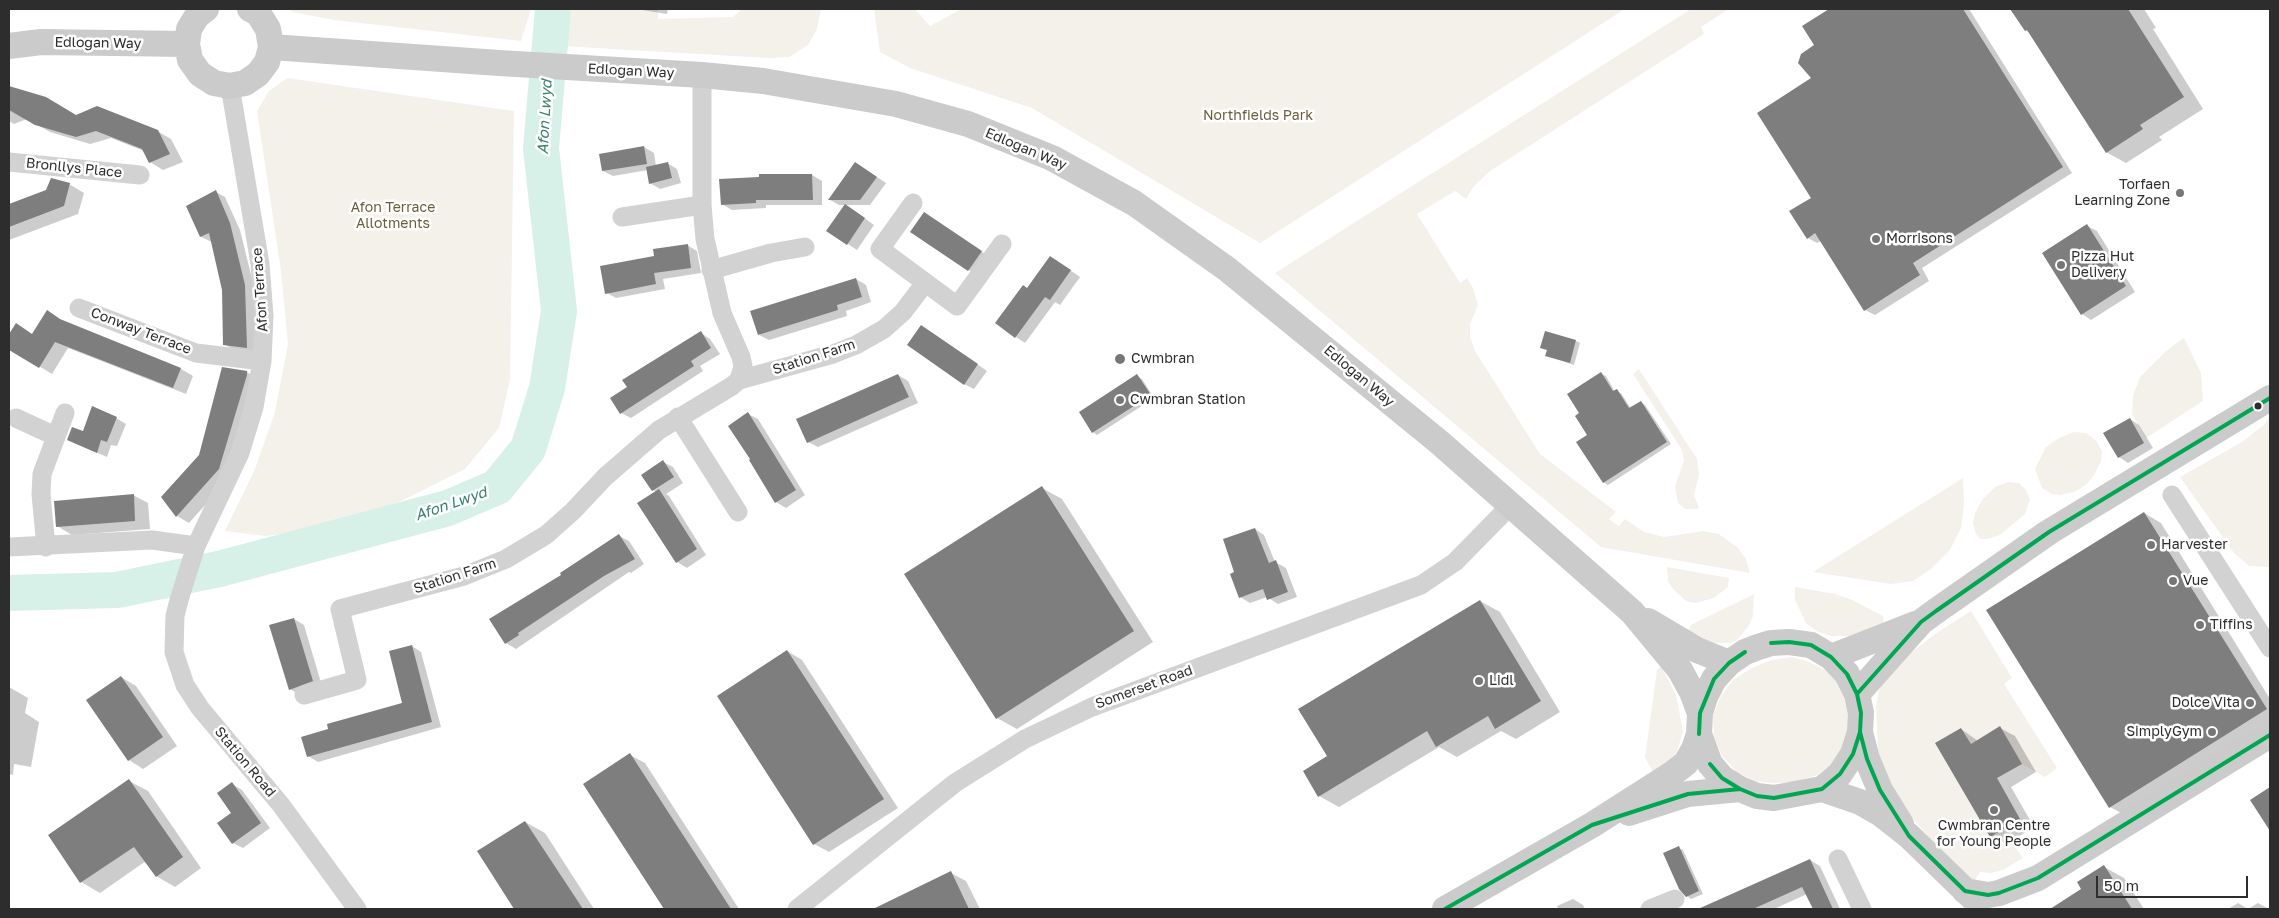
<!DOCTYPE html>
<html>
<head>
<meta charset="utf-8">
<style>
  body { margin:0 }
  #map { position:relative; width:2279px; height:918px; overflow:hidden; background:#fff; font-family:"Golos Text",sans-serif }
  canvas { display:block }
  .frame { position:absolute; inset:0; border:10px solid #2d2d2d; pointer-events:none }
  .scale { position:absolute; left:2096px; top:876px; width:152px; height:22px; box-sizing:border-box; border:2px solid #2d2d2d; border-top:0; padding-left:6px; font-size:15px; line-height:18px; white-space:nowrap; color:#2d2d2d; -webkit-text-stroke:4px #fff; paint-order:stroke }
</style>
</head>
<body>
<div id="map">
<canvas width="2279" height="918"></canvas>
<div class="frame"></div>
<div class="scale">50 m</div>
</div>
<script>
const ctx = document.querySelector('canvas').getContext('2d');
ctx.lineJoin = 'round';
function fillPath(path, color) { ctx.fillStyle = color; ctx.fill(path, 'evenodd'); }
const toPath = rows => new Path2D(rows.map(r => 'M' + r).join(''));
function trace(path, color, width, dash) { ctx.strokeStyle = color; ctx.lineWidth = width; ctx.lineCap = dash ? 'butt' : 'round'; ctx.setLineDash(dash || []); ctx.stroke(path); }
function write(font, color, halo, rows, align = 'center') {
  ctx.font = font + ' "Golos Text",sans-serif'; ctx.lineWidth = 5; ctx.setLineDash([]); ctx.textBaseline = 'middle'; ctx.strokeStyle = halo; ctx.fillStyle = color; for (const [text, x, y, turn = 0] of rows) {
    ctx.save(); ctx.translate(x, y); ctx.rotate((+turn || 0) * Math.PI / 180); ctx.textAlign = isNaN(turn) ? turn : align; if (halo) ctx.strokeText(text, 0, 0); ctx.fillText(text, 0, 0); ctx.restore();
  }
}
const green = toPath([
  [288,9,531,9,521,41,334,20,293,12],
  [566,9,658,9,658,19,733,17,742,9,821,9,817,29,808,45,789,57,768,58,562,46],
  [874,9,915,9,930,26,962,9,1625,9,1260,243,1032,108,910,68,880,52],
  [1691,9,1729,9,1701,27,1704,34,1490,171,1474,186,1466,199,1455,191,1417,214,1460,283,1467,278,1473,288,1478,305,1470,324,1470,337,1475,351,1540,454,1616,512,1609,519,1619,526,1625,519,1644,532,1664,537,1703,531,1719,534,1738,548,1746,559,1750,573,1601,547,1275,273],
  [287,78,514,111,510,380,499,428,465,469,399,502,329,527,266,536,225,531,255,469,275,412,288,344,281,271,257,111,269,91],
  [2184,338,2201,373,2203,401,2146,438,2132,414,2133,396,2140,377,2166,351],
  [1639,369,1697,459,1699,475,1694,495,1699,508,1697,509,1685,509,1678,503,1675,487,1684,460,1682,450,1633,374],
  [2270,416,2270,567,2249,566,2234,553,2180,477,2242,442,2265,424],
  [2074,432,2086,433,2096,440,2102,451,2101,461,2094,475,2087,484,2074,492,2060,495,2052,494,2042,488,2035,469,2046,447,2059,438],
  [1963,478,1964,504,1961,528,1950,550,1931,569,1913,581,1891,584,1813,572],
  [2008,482,2019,483,2026,490,2030,499,2025,514,2000,535,1988,539,1980,539,1976,534,1973,523,1975,513,1982,500,1995,487],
  [1667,567,1729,578,1728,587,1714,598,1695,603,1686,601,1672,588,1668,581],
  [1795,587,1835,594,1852,600,1883,616,1884,623,1850,636,1832,636,1818,632,1806,623,1795,600],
  [1754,594,1753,616,1748,627,1738,639,1731,643,1712,643,1688,632,1691,625],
  [1971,611,2012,678,2004,684,2057,768,2045,777,2022,764,2000,726,1971,744,1961,728,1935,743,1990,836,2003,829,2023,858,2003,870,1991,873,1980,872,1973,883,1961,876,1895,797,1878,753,1876,706,1879,690,1885,678,1899,662,1935,634],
  [1792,657,1810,662,1826,671,1841,686,1849,708,1849,731,1842,749,1831,765,1817,775,1797,782,1773,783,1755,781,1737,772,1722,756,1714,737,1713,716,1721,696,1733,680,1750,669,1771,660],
  [1661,666,1676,695,1683,731,1677,752,1669,761,1653,772,1645,757,1657,670]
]);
const shadow = toPath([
  [636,9,668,9,667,14],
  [1831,9,1969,9,2072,173,1922,268,1929,281,1875,315,1865,310,1821,241,1817,243,1808,238,1812,198,1815,45,1804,26],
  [2016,9,2144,9,2156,28,2153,29,2203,109,2159,137,2162,140,2126,163,2106,152,2032,34,2025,30,2013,11],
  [13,89,76,116,157,131,171,139,183,162,163,170,150,162,144,151,111,138,90,144,50,132,27,119,14,124,9,121,9,91],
  [644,147,654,153,656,166,667,163,677,169,681,183,660,189,650,183,648,170,613,176,603,171],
  [856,163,886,183,870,205,839,205,830,200],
  [760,175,812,175,822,181,822,205,766,205,766,208,732,210,722,204,760,178],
  [69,184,84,193,78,214,9,240,9,205],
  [216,192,225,197,240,230,255,291,256,353,234,350,224,344,223,290,212,242,201,237,187,206],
  [855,211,874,225,857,250,848,244],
  [934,219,991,258,978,276,912,232],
  [2087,226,2097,231,2135,292,2091,320,2082,314],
  [687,245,697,251,701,273,663,279,665,289,616,298,607,293,656,257],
  [1060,263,1080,277,1060,305,1055,302,1025,343,1016,337,1028,289],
  [856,279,866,285,871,302,846,311,847,316,769,340,759,335],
  [64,322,181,369,193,376,186,394,68,348,52,374,9,348,9,336,16,325,33,335],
  [931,332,987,371,974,389,964,384],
  [701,333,710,339,720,354,700,366,703,371,631,418,621,413],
  [1576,341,1580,343,1574,365,1547,356,1548,350],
  [247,372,259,379,231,476,189,523,177,516],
  [1601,374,1606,376,1615,392,1621,393,1631,409,1641,402,1645,405,1671,444,1608,485,1603,482,1581,414],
  [898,375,908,381,918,403,818,447,808,442],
  [1137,376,1142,379,1154,398,1097,435,1093,432],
  [748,414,758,419,805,495,786,508,776,502],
  [116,418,126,424,117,446,111,445,107,457,68,440],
  [2130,419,2139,425,2153,448,2128,463,2119,457],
  [663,462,673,467,683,483,666,494,669,496,706,555,687,568,677,562,656,492,653,490],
  [1042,488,1062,499,1153,642,1017,729,997,718],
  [133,495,148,503,150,529,72,535,57,526],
  [2144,513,2161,523,2270,699,2270,727,2127,816,2110,807],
  [1255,529,1264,535,1275,562,1286,568,1297,597,1278,604,1267,597,1250,603,1240,597],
  [619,536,629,541,644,564,631,573,629,572,516,649,506,643,563,575],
  [1480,601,1500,612,1560,712,1516,739,1501,731,1457,757,1439,747,1339,807,1319,796,1328,757],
  [294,619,304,625,322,686,300,695,290,689],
  [412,646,421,652,441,727,318,762,308,756,404,704],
  [787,651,802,660,898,808,829,852,814,844],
  [121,677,136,686,177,746,143,769,129,760],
  [9,687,28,698,25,713,39,722,31,767,14,764,13,775,9,774],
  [2000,728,2015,736,2036,772,2011,787,2034,827,2006,844,1991,836,1961,729,1978,741],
  [630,755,645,763,739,909,665,909,585,784],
  [129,781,148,791,201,868,175,887,156,876,146,861,100,893,81,882,49,835],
  [232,784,242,790,270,828,243,848,233,843],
  [525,822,545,833,594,909,516,909,479,852],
  [1678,848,1683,850,1703,894,1691,899,1687,896],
  [1810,860,1820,866,1840,909,1814,909,1807,894,1774,909,1701,909],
  [2104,867,2124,878,2144,909,2055,909,2054,908,2083,890],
  [951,873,966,881,980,909,876,909],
  [1573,899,1583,905,1585,909,1558,909,1557,906],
  [2238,903,2248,909,2258,903,2269,909,2228,909]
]);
const river = toPath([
  [9,593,117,590,219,569,448,508,497,487,528,449,547,388,559,311,541,148,553,9]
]);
const building = toPath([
  [1829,9,1963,9,2063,167,1913,263,1920,275,1864,311,1815,233,1807,239,1789,211,1811,198,1757,113,1811,78,1798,63,1801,54,1814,45,1802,26],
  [2010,9,2128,9,2184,97,2140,125,2143,129,2106,153,2027,30,2025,31],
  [9,86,46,97,76,115,97,106,158,130,170,154,149,163,142,149,96,131,76,137,35,125,9,110],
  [644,146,647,164,602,171,599,154],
  [668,162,672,178,649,184,646,167],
  [855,162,877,177,860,200,828,200],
  [759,174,812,174,813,200,756,200,756,203,721,205,719,179,759,177],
  [51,178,70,183,64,206,9,227,9,204,46,190],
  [216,190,230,223,245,285,247,348,223,345,222,290,209,233,200,237,186,206],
  [845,204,865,218,847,245,826,231],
  [924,212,982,251,968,271,910,232],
  [2087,224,2126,286,2081,315,2042,253],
  [688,244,691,268,654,273,656,284,605,294,600,266,654,256,653,249],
  [1050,256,1071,270,1050,300,1045,297,1015,338,995,323,1023,285,1027,288],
  [856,278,862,297,837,305,838,310,758,335,750,311],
  [47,310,60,319,181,368,173,388,55,342,39,368,9,350,9,334,16,323,32,334],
  [921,325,978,364,964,385,907,345],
  [701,331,711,348,691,361,694,366,620,414,610,398,627,387,622,380],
  [1545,331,1576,340,1570,363,1545,356,1547,350,1540,348],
  [222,367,247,371,247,375,219,469,176,517,161,497,199,455],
  [1601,372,1613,391,1617,389,1629,408,1641,401,1667,442,1603,483,1576,442,1587,435,1575,416,1579,413,1567,394],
  [898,374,909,397,807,443,796,419],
  [1137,374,1151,395,1092,433,1079,412],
  [92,406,117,417,107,442,101,440,97,453,67,440,72,427,83,431],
  [748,412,796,490,775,503,749,460,750,459,728,426],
  [2130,418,2144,443,2118,458,2103,433],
  [663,460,674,477,652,491,641,475],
  [1042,486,1134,631,996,719,904,574],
  [659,489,697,549,676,563,637,503],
  [134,494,135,521,56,527,54,501],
  [2144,512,2267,709,2109,808,1986,610],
  [1255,528,1269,563,1276,560,1288,592,1267,600,1263,589,1239,598,1230,574,1234,572,1223,539],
  [619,534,635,559,604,576,518,633,519,635,505,644,489,619,561,575,560,573],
  [1480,600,1541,701,1495,729,1488,716,1436,747,1427,731,1318,797,1303,771,1327,756,1298,709],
  [294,618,313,681,289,690,269,625],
  [412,645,432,722,307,757,301,737,328,729,327,724,402,703,389,651],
  [787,650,884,799,813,845,717,696],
  [121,676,163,737,128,761,86,700],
  [2000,726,2022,764,1997,778,2020,819,1990,837,1935,743,1961,728,1971,744],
  [630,753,683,835,731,909,664,909,583,784],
  [129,779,183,857,156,877,134,847,80,883,48,835],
  [232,782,261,823,232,844,217,823,231,813,217,793],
  [2270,787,2270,831,2250,800],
  [525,821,583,909,514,909,477,851],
  [1679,846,1699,891,1686,897,1679,889,1663,853],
  [1810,859,1833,909,1813,909,1802,887,1753,909,1698,909],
  [2104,865,2132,909,2050,909,2081,889,2077,882],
  [951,871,969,909,873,909]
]);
const street = toPath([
  [230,86,260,264,264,316,262,361,254,407,240,453,196,546,179,600,175,616,174,652,185,685,200,708,281,805,357,909],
  [9,162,140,175],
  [913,203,880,249,957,306,1002,244],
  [622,217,702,205],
  [711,270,771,253,805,247],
  [79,308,196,353,262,361],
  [739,380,833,354,856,345,884,329,903,312,925,283],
  [678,417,738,512],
  [16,418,55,436],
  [2172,495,2270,648],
  [9,547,152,540,196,546],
  [46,547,41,494,42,474,65,413],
  [304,695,357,680,340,609,464,576,506,559,546,535,573,511,605,477,659,430,732,386,739,380,743,366,741,357,722,313,705,239,702,205,702,75],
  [1838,859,1862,909],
  [797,909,955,783,1025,739,1092,707,1421,585,1455,562,1511,505],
  [1650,909,1675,899]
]);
const secondary = toPath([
  [206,9,197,16,189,29,187,44,190,60,200,74,214,83,230,86,245,83,258,74,267,62,271,47,268,29,258,13,250,9],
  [9,46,41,42,187,44],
  [271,47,499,63,702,75,763,81,896,104,968,124,1052,158,1134,203,1227,269,1439,442,1632,612,1680,670,1692,692,1700,713],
  [1648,621,1697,650,1729,663],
  [1789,642,1811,645,1831,657,1847,674,1857,694,1861,713,1860,732,1853,754,1840,774,1822,789,1774,798,1757,796,1740,789,1722,778,1710,764,1699,734,1700,713,1705,697,1714,679,1729,663,1745,652,1758,647,1771,643,1789,642],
  [1831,657,1915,624],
  [1857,694,1921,622,1936,611,2049,532,2270,398],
  [1860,732,1867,759,1880,790,1901,824],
  [1822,789,1860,802,1881,814,1909,836,1977,902],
  [1629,813,1688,794,1740,789],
  [1965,891,1988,895,1999,893,2038,878,2270,735],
  [1445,909,1592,825,1672,774,1686,763,1694,749,1699,734]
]);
const bus1 = toPath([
  [1771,643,1789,642,1811,645,1831,657,1847,674,1857,694,1861,713,1860,732,1853,754,1840,774,1822,789],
  [1857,694,1921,622,1936,611,2049,532,2270,398],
  [1860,732,1867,759,1880,790,1909,836,1965,891,1988,895,1999,893,2038,878,2270,735],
  [1699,734,1700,713,1714,679,1729,663,1745,652],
  [1710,764,1722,778,1740,789,1757,796,1774,798],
  [1774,798,1822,789],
  [1774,798,1822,789],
  [1445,909,1592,825,1688,794,1740,789]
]);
const markers = [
  [2180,193,5,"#767676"],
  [1876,239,5,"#767676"],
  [2061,265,5,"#767676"],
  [1120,359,6,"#767676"],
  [1120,400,5,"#767676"],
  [2258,406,4.5,"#2d2d2d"],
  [2151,545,5,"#767676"],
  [2173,581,5,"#767676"],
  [2200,625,5,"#767676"],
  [1479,681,5,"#767676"],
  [2250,703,5,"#767676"],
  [2212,732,5,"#767676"],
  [1994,810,5,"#767676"]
];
const streetNames = [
  ["Edlogan Way",98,43,1],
  ["Edlogan Way",631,71,3],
  ["Edlogan Way",1026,149,23],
  ["Bronllys Place",74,168,6],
  ["Afon Terrace",260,290,-94],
  ["Conway Terrace",141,331,21],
  ["Station Farm",814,357,-18],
  ["Edlogan Way",1359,376,40],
  ["Station Farm",455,576,-18],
  ["Somerset Road",1144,687,-20],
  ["Station Road",245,762,50]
];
const parkNames = [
  ["Northfields Park",1258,116],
  ["Afon Terrace",393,208],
  ["Allotments",393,224]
];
const poiNames = [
  ["Torfaen",2170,185,"right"],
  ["Learning Zone",2170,201,"right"],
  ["Morrisons",1886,239],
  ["Pizza Hut",2071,257],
  ["Delivery",2071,273],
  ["Cwmbran",1131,359],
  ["Cwmbran Station",1130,400],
  ["Harvester",2161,545],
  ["Vue",2183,581],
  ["Tiffins",2210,625],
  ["Lidl",1489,681],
  ["Dolce Vita",2240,703,"right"],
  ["SimplyGym",2202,732,"right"],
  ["Cwmbran Centre",1994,826,"center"],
  ["for Young People",1994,842,"center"]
];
const waterNames = [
  ["Afon Lwyd",545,117,-87],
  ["Afon Lwyd",451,504,-19]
];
fillPath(green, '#f4f1eb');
fillPath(shadow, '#0003');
trace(river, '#d7f1e8', 36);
fillPath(building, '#7e7e7e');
trace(street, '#d2d2d2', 19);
trace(secondary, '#cbcbcb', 26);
trace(bus1, '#00a651', 4);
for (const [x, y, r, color] of markers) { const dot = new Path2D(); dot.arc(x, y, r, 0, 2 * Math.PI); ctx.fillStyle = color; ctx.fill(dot); trace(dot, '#fff', 2); }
write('14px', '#2d2d2d', '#fff', streetNames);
write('14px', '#685f3b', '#fff', parkNames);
write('14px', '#2d2d2d', '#fff', poiNames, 'left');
write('italic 15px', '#378268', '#fff', waterNames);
</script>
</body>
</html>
